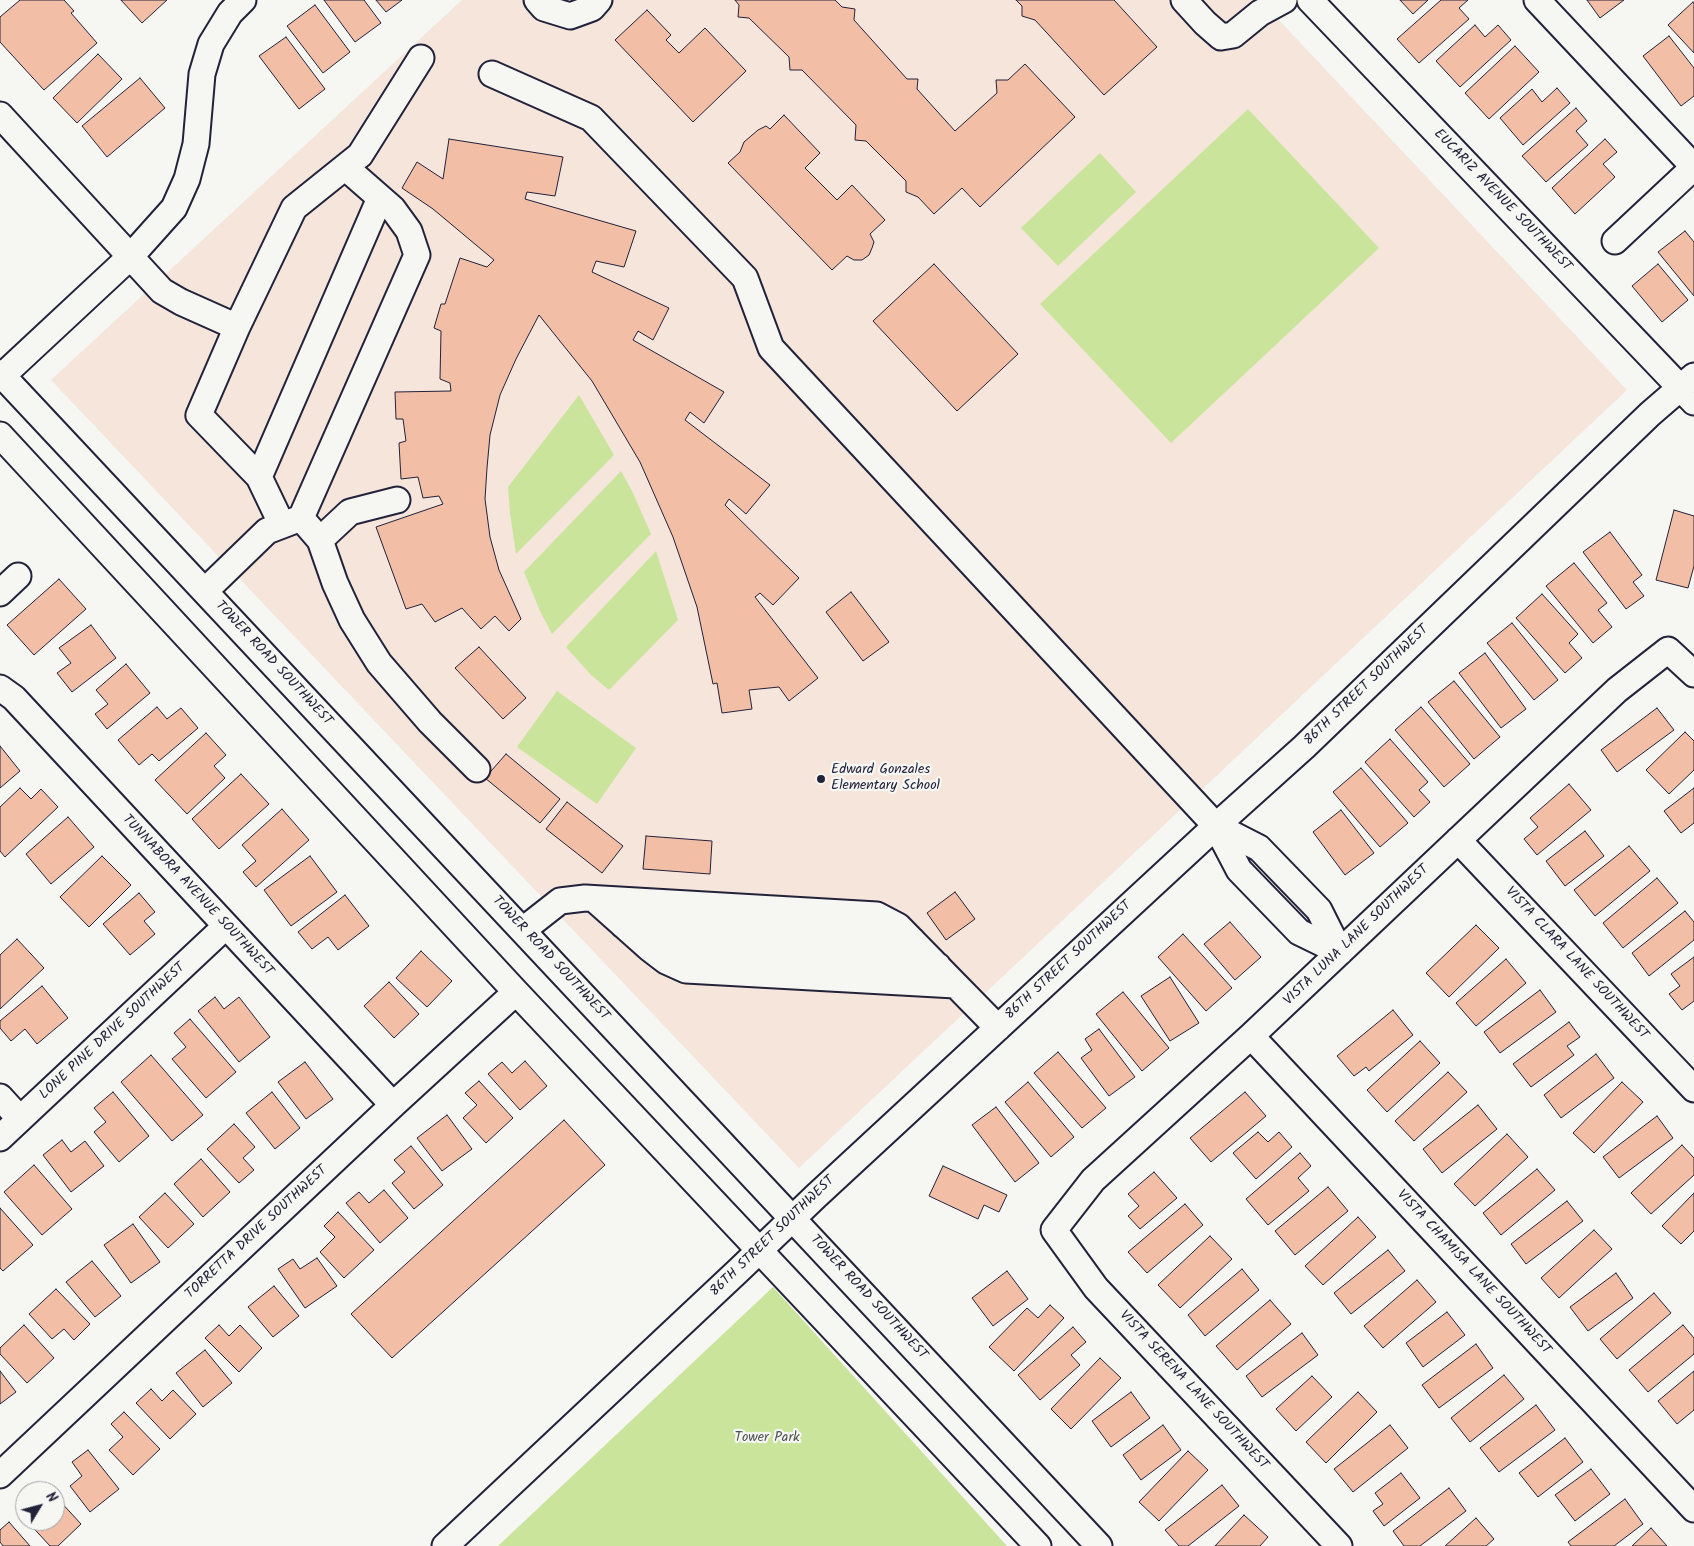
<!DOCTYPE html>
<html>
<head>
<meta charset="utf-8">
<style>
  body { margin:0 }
  #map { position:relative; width:1694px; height:1546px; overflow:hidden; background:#f6f6f2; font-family:Kalam,sans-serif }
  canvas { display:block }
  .north { position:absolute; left:15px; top:1481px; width:50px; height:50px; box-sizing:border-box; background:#f6f6f2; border:1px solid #a1a1a9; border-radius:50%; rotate:53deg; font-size:14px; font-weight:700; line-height:20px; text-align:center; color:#22223b }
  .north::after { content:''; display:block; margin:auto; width:18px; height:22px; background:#22223b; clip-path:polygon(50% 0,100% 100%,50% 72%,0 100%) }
</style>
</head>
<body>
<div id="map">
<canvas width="1694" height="1546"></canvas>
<div class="north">N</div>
</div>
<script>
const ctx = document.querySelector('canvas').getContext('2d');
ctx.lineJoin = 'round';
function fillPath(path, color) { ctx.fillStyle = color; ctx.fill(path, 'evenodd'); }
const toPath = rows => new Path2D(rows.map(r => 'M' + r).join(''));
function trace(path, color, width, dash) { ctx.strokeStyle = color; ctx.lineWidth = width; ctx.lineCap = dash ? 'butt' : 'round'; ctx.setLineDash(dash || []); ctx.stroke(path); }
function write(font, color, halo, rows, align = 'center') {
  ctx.font = font + ' Kalam,sans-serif'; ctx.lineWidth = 4.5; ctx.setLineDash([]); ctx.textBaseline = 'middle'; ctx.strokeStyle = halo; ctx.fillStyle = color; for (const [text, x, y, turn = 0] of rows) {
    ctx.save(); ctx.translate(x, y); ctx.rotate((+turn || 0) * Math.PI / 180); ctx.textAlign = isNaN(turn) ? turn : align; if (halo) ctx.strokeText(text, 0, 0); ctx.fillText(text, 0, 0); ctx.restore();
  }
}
const built = toPath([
  [462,0,1260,0,1627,390,799,1168,51,380]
]);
const green = toPath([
  [1248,109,1379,248,1171,443,1040,304],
  [1100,153,1136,192,1058,266,1021,228],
  [579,395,614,455,516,554,510,513,508,487],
  [621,471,632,491,651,534,552,634,540,611,524,572],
  [656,551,678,620,609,690,591,675,566,647],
  [557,691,636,748,597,804,517,747],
  [773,1287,1007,1546,498,1546]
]);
const building = toPath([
  [20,0,64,0,74,11,71,13,97,43,44,90,0,42,0,17,20,0],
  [121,0,167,0,142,23,121,0],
  [324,0,364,0,381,23,355,42,324,0],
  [376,0,402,0,386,12,376,0],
  [735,0,835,0,842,7,855,9,854,20,907,79,918,79,917,89,955,131,997,93,996,80,1008,80,1025,64,1075,117,980,207,962,188,934,214,918,197,906,192,906,181,866,141,855,140,856,125,802,70,790,70,789,57,749,18,738,17,739,5,735,0],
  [1016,0,1114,0,1157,47,1104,95,1035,20,1022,16,1022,6,1016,0],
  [1400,0,1428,0,1413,14,1400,0],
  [1441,0,1468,0,1459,8,1469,19,1419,63,1397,39,1441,0],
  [1587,0,1624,0,1600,18,1587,0],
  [1693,2,1694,4,1694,53,1668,25,1693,2],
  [315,5,350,52,323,73,287,26,315,5],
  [647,10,671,35,666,40,679,53,705,28,746,71,693,122,615,40,647,10],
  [1475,25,1485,37,1498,25,1511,40,1460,87,1436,61,1475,25],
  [1669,36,1694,68,1694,96,1681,106,1643,56,1669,36],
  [286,37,325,89,299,109,259,56,286,37],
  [1515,46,1539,72,1489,119,1465,93,1515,46],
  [98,54,122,79,77,123,53,98,98,54],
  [140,78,165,108,107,157,82,126,140,78],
  [1557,88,1570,103,1523,145,1500,118,1532,89,1542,102,1557,88],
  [1576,108,1587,121,1576,131,1588,145,1546,182,1522,156,1576,108],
  [784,115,820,153,805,168,837,200,852,185,885,220,870,234,874,242,872,248,869,255,862,260,854,260,847,256,832,270,728,163,740,152,744,142,758,130,766,126,770,129,784,115],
  [449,139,563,157,555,196,527,192,525,199,636,231,624,267,596,261,592,272,669,308,653,340,638,331,633,340,724,392,704,423,690,412,685,420,770,485,746,514,729,499,725,505,799,578,773,605,760,593,755,597,818,678,789,701,779,687,749,690,752,709,722,713,717,683,713,684,697,607,673,537,640,462,592,381,539,315,516,359,500,395,490,435,487,468,485,499,490,537,499,570,521,619,509,631,495,616,481,629,462,608,435,622,422,604,406,609,376,527,443,504,439,496,423,498,418,477,401,479,399,443,406,441,403,419,396,419,395,392,451,391,450,383,440,379,441,331,434,328,441,304,445,304,460,258,487,267,494,260,433,209,402,188,417,162,443,179,449,139],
  [1605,139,1617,152,1603,164,1615,177,1575,214,1552,188,1605,139],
  [1685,231,1694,242,1694,296,1658,252,1685,231],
  [934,264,1018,354,957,411,873,321,934,264],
  [1658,264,1688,300,1662,322,1632,286,1658,264],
  [1674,510,1694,516,1694,566,1688,588,1656,580,1674,510],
  [1610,532,1642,575,1633,582,1644,596,1626,609,1583,552,1610,532],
  [1574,563,1607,603,1598,610,1612,627,1593,643,1546,586,1574,563],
  [59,579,86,609,34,655,7,625,59,579],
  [851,592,889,642,863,661,826,612,851,592],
  [1542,594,1578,634,1569,643,1582,658,1565,673,1516,618,1542,594],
  [1512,623,1558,680,1534,700,1487,643,1512,623],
  [91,625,116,658,72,692,57,673,71,663,59,648,91,625],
  [479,647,526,698,503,719,455,668,479,647],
  [1485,653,1526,709,1501,728,1459,673,1485,653],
  [126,664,150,693,107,729,95,714,108,704,96,690,126,664],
  [1454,681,1500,737,1474,759,1428,702,1454,681],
  [157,707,167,719,181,708,198,728,159,761,152,754,139,765,118,740,157,707],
  [1421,707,1470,764,1444,787,1395,730,1421,707],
  [1657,708,1674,730,1617,772,1601,750,1657,708],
  [1685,732,1694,741,1694,770,1669,794,1646,770,1685,732],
  [206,733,226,755,214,766,225,778,187,814,155,780,206,733],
  [1390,739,1428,782,1419,790,1430,802,1414,817,1365,762,1390,739],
  [0,746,20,771,0,788,0,746],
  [506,754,560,799,540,823,485,778,506,754],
  [1361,768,1408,823,1380,847,1333,792,1361,768],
  [241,774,269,804,219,849,192,819,241,774],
  [1569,784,1591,810,1537,855,1524,839,1538,827,1530,818,1569,784],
  [20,788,31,799,41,789,58,807,5,857,0,851,0,807,20,788],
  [1694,788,1694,823,1681,833,1664,811,1694,788],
  [567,802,623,846,602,873,546,829,567,802],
  [282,809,309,840,256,887,243,872,256,861,242,845,282,809],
  [1341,810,1374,853,1345,875,1313,832,1341,810],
  [68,817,94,847,51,884,26,854,68,817],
  [1585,831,1604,856,1565,886,1546,861,1585,831],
  [646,836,712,841,710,874,643,869,646,836],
  [1629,846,1650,871,1595,916,1574,890,1629,846],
  [102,856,131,885,89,927,60,897,102,856],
  [310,856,337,892,291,926,264,890,310,856],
  [1657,878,1678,903,1623,948,1603,923,1657,878],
  [955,892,975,919,946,940,927,913,955,892],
  [139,893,155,912,144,921,155,934,130,955,103,924,139,893],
  [345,895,369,926,338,950,328,937,312,949,298,932,345,895],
  [1685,911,1694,922,1694,940,1649,976,1632,953,1685,911],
  [1230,922,1261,957,1235,980,1204,944,1230,922],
  [1476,925,1499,948,1449,997,1426,973,1476,925],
  [1183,934,1232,988,1206,1011,1158,957,1183,934],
  [17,939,44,968,0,1009,0,955,17,939],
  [421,951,452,981,427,1007,396,978,421,951],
  [1694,957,1694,1001,1682,1010,1669,994,1680,986,1671,974,1694,957],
  [1506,959,1526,983,1476,1026,1456,1003,1506,959],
  [1170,977,1199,1023,1170,1041,1141,996,1170,977],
  [389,982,419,1014,394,1038,364,1006,389,982],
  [42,986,68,1018,37,1044,25,1029,11,1041,0,1028,0,1021,42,986],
  [1540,990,1556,1012,1500,1053,1484,1032,1540,990],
  [1123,992,1169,1048,1142,1071,1096,1014,1123,992],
  [215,997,224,1009,239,997,270,1037,239,1062,198,1011,215,997],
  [1393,1010,1413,1035,1369,1071,1366,1067,1354,1076,1337,1056,1393,1010],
  [190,1019,236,1072,206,1098,172,1059,186,1047,174,1033,190,1019],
  [1569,1022,1580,1037,1567,1046,1574,1055,1531,1087,1513,1064,1569,1022],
  [1099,1029,1135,1077,1109,1096,1081,1058,1092,1050,1085,1039,1099,1029],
  [1420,1041,1440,1063,1387,1112,1367,1090,1420,1041],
  [1058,1052,1106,1108,1082,1128,1034,1073,1058,1052],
  [1596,1054,1614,1078,1561,1118,1544,1095,1596,1054],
  [151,1055,203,1115,172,1141,121,1082,151,1055],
  [525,1061,547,1086,520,1110,488,1074,502,1062,512,1073,525,1061],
  [305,1062,333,1099,306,1119,278,1082,305,1062],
  [1448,1072,1467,1092,1414,1141,1395,1121,1448,1072],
  [479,1081,513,1118,486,1143,463,1118,477,1105,465,1093,479,1081],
  [1028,1082,1074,1137,1051,1157,1005,1102,1028,1082],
  [1622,1082,1643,1102,1594,1153,1573,1133,1622,1082],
  [113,1092,149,1136,119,1162,94,1132,106,1122,94,1108,113,1092],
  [272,1092,300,1128,275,1149,246,1113,272,1092],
  [1245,1092,1266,1116,1211,1162,1190,1138,1245,1092],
  [1478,1105,1497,1129,1442,1173,1423,1149,1478,1105],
  [996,1107,1039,1163,1015,1182,972,1125,996,1107],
  [447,1115,472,1149,442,1171,417,1138,447,1115],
  [1657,1116,1673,1138,1619,1178,1603,1157,1657,1116],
  [564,1120,605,1165,392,1358,351,1314,564,1120],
  [234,1124,255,1147,243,1158,254,1170,239,1183,207,1149,234,1124],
  [1258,1132,1268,1142,1279,1132,1292,1147,1256,1179,1233,1153,1258,1132],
  [1507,1134,1528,1157,1475,1206,1454,1184,1507,1134],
  [62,1140,71,1152,85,1141,104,1166,71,1192,43,1155,62,1140],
  [1682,1145,1694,1158,1694,1175,1651,1214,1631,1193,1682,1145],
  [411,1146,443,1185,414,1209,392,1183,405,1172,394,1160,411,1146],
  [1300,1153,1311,1166,1298,1178,1309,1191,1268,1225,1246,1199,1300,1153],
  [201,1159,230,1192,203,1217,174,1184,201,1159],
  [34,1165,72,1209,42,1235,4,1192,34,1165],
  [943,1166,1007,1195,999,1212,984,1205,978,1219,929,1196,943,1166],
  [1537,1169,1555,1190,1501,1235,1483,1213,1537,1169],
  [1154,1172,1177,1198,1140,1229,1128,1216,1139,1206,1128,1194,1154,1172],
  [1328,1187,1348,1211,1295,1255,1275,1231,1328,1187],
  [384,1190,408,1218,380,1243,346,1203,359,1192,369,1203,384,1190],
  [165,1193,194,1224,168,1248,139,1217,165,1193],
  [1694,1193,1694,1231,1681,1244,1662,1226,1694,1193],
  [1567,1201,1583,1221,1526,1264,1511,1244,1567,1201],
  [1185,1204,1203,1225,1147,1273,1128,1252,1185,1204],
  [0,1208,33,1245,3,1271,0,1268,0,1208],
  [338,1212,374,1250,344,1278,320,1252,335,1237,324,1226,338,1212],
  [1358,1217,1376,1237,1323,1285,1305,1266,1358,1217],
  [133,1224,160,1262,131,1283,104,1245,133,1224],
  [1594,1230,1612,1249,1559,1298,1541,1278,1594,1230],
  [1210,1236,1232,1259,1180,1308,1158,1285,1210,1236],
  [1388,1250,1405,1271,1351,1314,1334,1293,1388,1250],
  [317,1258,337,1286,305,1308,278,1269,293,1259,300,1269,317,1258],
  [92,1261,121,1296,95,1317,66,1282,92,1261],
  [1242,1269,1259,1290,1205,1336,1188,1315,1242,1269],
  [1007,1271,1028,1299,993,1326,972,1298,1007,1271],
  [1616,1273,1633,1298,1588,1331,1570,1307,1616,1273],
  [1417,1280,1436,1302,1383,1348,1364,1326,1417,1280],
  [274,1286,299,1316,273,1337,248,1307,274,1286],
  [56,1289,90,1324,74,1340,64,1329,52,1339,29,1314,56,1289],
  [1654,1293,1671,1313,1617,1359,1600,1339,1654,1293],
  [1270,1300,1291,1324,1237,1370,1216,1346,1270,1300],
  [1050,1305,1064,1318,1014,1371,989,1347,1027,1308,1038,1318,1050,1305],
  [1447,1312,1465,1335,1423,1367,1406,1343,1447,1312],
  [24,1325,54,1358,27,1383,0,1354,0,1348,24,1325],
  [219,1325,229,1336,240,1325,262,1348,239,1372,205,1338,219,1325],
  [1683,1325,1694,1338,1694,1354,1648,1392,1629,1370,1683,1325],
  [1073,1327,1086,1342,1071,1355,1080,1365,1040,1400,1018,1375,1073,1327],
  [1302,1333,1318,1355,1262,1397,1246,1376,1302,1333],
  [1476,1344,1493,1368,1439,1408,1422,1385,1476,1344],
  [205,1350,232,1383,203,1407,176,1373,205,1350],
  [1100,1358,1121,1378,1071,1429,1051,1409,1100,1358],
  [0,1371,16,1392,0,1404,0,1371],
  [1694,1371,1694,1410,1677,1424,1658,1401,1694,1371],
  [1504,1375,1524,1399,1470,1442,1451,1418,1504,1375],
  [1312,1376,1332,1397,1296,1431,1276,1409,1312,1376],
  [151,1389,162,1401,173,1390,196,1414,170,1439,136,1403,151,1389],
  [1131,1392,1150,1418,1111,1447,1092,1421,1131,1392],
  [1358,1392,1377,1412,1326,1463,1306,1442,1358,1392],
  [1536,1405,1555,1430,1499,1472,1480,1448,1536,1405],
  [124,1412,160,1449,133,1475,109,1450,123,1437,111,1424,124,1412],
  [1163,1425,1181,1450,1141,1480,1123,1455,1163,1425],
  [1390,1425,1408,1448,1353,1492,1334,1469,1390,1425],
  [1565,1438,1583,1462,1538,1497,1519,1473,1565,1438],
  [88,1450,119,1489,90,1512,70,1486,82,1476,72,1462,88,1450],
  [1188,1451,1208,1470,1159,1521,1139,1502,1188,1451],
  [1591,1469,1610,1494,1575,1521,1555,1495,1591,1469],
  [1401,1473,1420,1498,1384,1526,1373,1511,1383,1504,1375,1493,1401,1473],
  [1222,1485,1239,1506,1188,1546,1179,1546,1165,1530,1222,1485],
  [1449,1488,1466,1511,1420,1546,1404,1546,1393,1531,1449,1488],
  [58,1499,81,1524,58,1546,50,1546,27,1521,55,1521,55,1502,58,1499],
  [1625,1499,1643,1524,1614,1546,1571,1546,1568,1542,1625,1499],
  [25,1506,25,1519,18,1512,25,1506],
  [1244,1515,1268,1537,1260,1546,1215,1546,1244,1515],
  [1476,1518,1494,1539,1486,1546,1445,1546,1476,1518],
  [9,1522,30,1546,3,1546,0,1542,0,1530,9,1522],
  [1651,1528,1667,1546,1632,1546,1651,1528]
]);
const minor = toPath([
  [537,0,544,8,570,16,592,8,599,0],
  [1184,0,1205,23,1221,37,1233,35,1260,13,1284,0],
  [1310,0,1694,402],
  [1537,0,1694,167],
  [492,74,591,118,745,278,771,348,1216,826,1239,870,1299,932,1340,952],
  [0,115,162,291,181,302,237,327,294,208,360,155,421,58],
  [1615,241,1694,167],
  [237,327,199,415,259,477,282,525],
  [0,373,1099,1546],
  [0,378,131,256,174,208,187,179,196,144,202,74,211,44,230,13,243,0],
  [0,435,516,992,1038,1546],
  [259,477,380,198],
  [301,518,320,540,335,583,352,620,379,663,430,722,477,769],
  [320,540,350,512,397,500],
  [205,591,267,531,301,518,417,255,409,231,393,209,345,167],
  [0,593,18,576],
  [0,688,14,698,393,1105],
  [1216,826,1259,848,1319,910,1340,952],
  [1458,840,1694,1089],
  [594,899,649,948,666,961,686,970,955,985],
  [623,925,912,940],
  [523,930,560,901,585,898,877,915,898,926,998,1028],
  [651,948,938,966],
  [1251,1036,1694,1509],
  [0,1097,20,1119],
  [0,1138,226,926],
  [0,1475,393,1105,516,992],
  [445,1546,740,1269,815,1197,1216,826,1304,747,1650,414,1694,376],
  [1339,1546,1096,1288,1054,1230,1093,1180,1251,1036,1617,690,1668,650,1694,674]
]);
const markers = [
  [821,779,5,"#22223b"]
];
const streetNames = [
  ["EUCARIZ AVENUE SOUTHWEST",1502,201,46],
  ["TOWER ROAD SOUTHWEST",273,664,47],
  ["86TH STREET SOUTHWEST",1367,686,-44],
  ["TUNNABORA AVENUE SOUTHWEST",197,896,47],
  ["VISTA LUNA LANE SOUTHWEST",1357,936,-44],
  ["TOWER ROAD SOUTHWEST",550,959,47],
  ["86TH STREET SOUTHWEST",1069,961,-43],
  ["VISTA CLARA LANE SOUTHWEST",1576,964,47],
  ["LONE PINE DRIVE SOUTHWEST",113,1032,-43],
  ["TORRETTA DRIVE SOUTHWEST",257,1233,-43],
  ["86TH STREET SOUTHWEST",773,1237,-44],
  ["VISTA CHAMISA LANE SOUTHWEST",1473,1273,47],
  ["TOWER ROAD SOUTHWEST",868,1298,47],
  ["VISTA SERENA LANE SOUTHWEST",1193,1391,47]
];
const poiNames = [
  ["Edward Gonzales",831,771],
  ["Elementary School",831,787]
];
const parkNames = [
  ["Tower Park",767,1439]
];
fillPath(built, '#f5e5db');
fillPath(green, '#cae59b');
fillPath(building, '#f3bea6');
trace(building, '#22223b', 1);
trace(minor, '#22223b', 29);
trace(minor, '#f6f6f2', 25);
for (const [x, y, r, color] of markers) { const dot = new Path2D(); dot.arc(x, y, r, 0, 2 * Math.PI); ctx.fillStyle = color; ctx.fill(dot); trace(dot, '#f6f6f2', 2); }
write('14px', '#22223b', '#f6f6f2', streetNames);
write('14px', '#22223b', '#f6f6f2', poiNames, 'left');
write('14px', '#4c5353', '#f6f6f2', parkNames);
</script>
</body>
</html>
